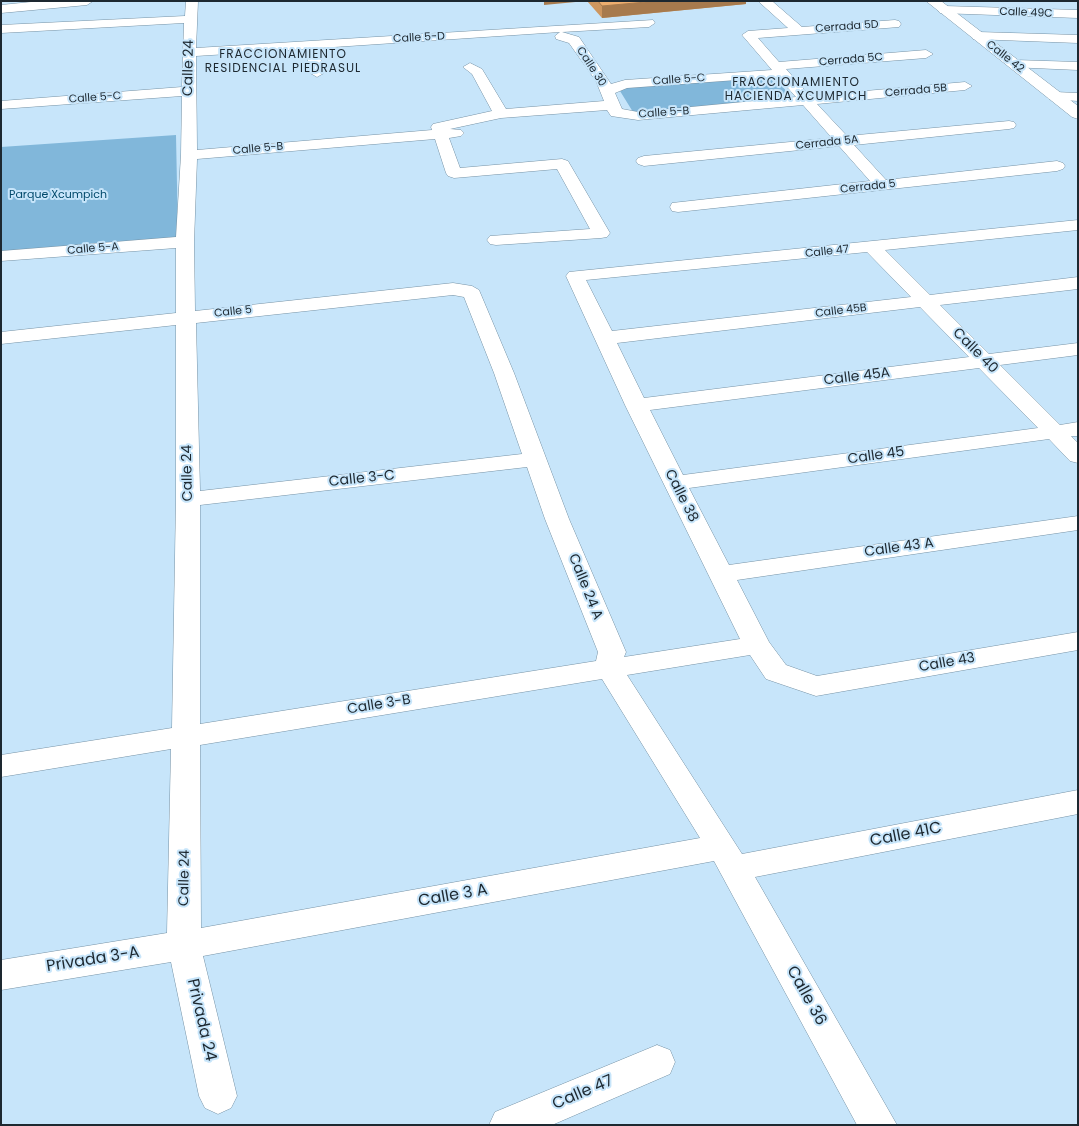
<!DOCTYPE html>
<html>
<head>
<meta charset="utf-8">
<style>
  body { margin:0 }
  #map { position:relative; width:1079px; height:1126px; overflow:hidden; background:#c7e5fa; font-family:Poppins,sans-serif }
  canvas { display:block }
  .frame { position:absolute; inset:0; border:2px solid #1d2830; pointer-events:none }
</style>
</head>
<body>
<div id="map">
<canvas width="1079" height="1126"></canvas>
<div class="frame"></div>
</div>
<script>
const ctx = document.querySelector('canvas').getContext('2d');
ctx.lineJoin = 'round';
function fillPath(path, color) { ctx.fillStyle = color; ctx.fill(path, 'evenodd'); }
const toPath = rows => new Path2D(rows.map(r => 'M' + r).join(''));
function trace(path, color, width, dash) { ctx.strokeStyle = color; ctx.lineWidth = width; ctx.lineCap = dash ? 'butt' : 'round'; ctx.setLineDash(dash || []); ctx.stroke(path); }
function write(font, color, halo, rows, align = 'center') {
  ctx.font = font + ' Poppins,sans-serif'; ctx.lineWidth = 4; ctx.setLineDash([]); ctx.textBaseline = 'middle'; ctx.strokeStyle = halo; ctx.fillStyle = color; for (const [text, x, y, turn = 0] of rows) {
    ctx.save(); ctx.translate(x, y); ctx.rotate((+turn || 0) * Math.PI / 180); ctx.textAlign = isNaN(turn) ? turn : align; if (halo) ctx.strokeText(text, 0, 0); ctx.fillText(text, 0, 0); ctx.restore();
  }
}
const green = toPath([
  [767,76,775,79,793,98,643,114,633,112,620,91,629,86],
  [176,135,178,237,1,253,1,147]
]);
const minor = toPath([
  [186,1,198,1,196,48,653,20,655,23,649,27,562,32,579,37,611,84,625,80,772,70,742,35,748,31,788,28,758,1,772,1,802,27,895,20,899,21,901,24,899,27,758,38,779,62,926,50,933,54,926,58,786,69,810,96,965,82,972,86,965,90,817,104,847,136,1009,121,1014,122,1016,125,1014,128,1009,129,854,145,886,180,1057,161,1063,163,1065,166,1063,169,1057,171,678,212,672,211,670,207,672,203,870,181,839,146,644,166,638,164,636,161,638,158,644,156,832,138,803,105,638,120,611,116,607,110,501,118,450,129,461,130,464,133,461,136,449,138,460,168,562,159,568,161,610,233,607,237,601,238,496,245,490,244,487,240,490,236,590,229,557,169,454,178,448,176,446,173,435,139,197,159,194,242,195,311,453,283,472,286,479,290,514,373,569,519,626,652,624,657,740,639,625,405,566,276,569,272,1078,220,1078,230,885,250,930,295,1078,277,1078,289,940,305,989,354,1078,343,1078,355,1000,365,1060,425,1078,422,1078,436,1071,436,1078,443,1078,463,1070,461,1049,439,689,488,729,565,1078,516,1078,530,737,580,769,642,786,665,817,676,1078,632,1078,650,816,696,766,679,750,655,627,675,742,854,1078,790,1078,814,755,877,897,1125,857,1125,714,861,203,956,237,1096,231,1108,218,1114,205,1108,199,1096,171,962,1,990,1,960,167,933,171,749,1,777,1,755,172,728,176,499,176,325,1,344,1,332,176,313,176,248,1,261,1,251,176,237,181,155,182,96,1,109,1,101,182,87,184,23,1,33,1,25,185,16,186,1],
  [560,32,555,36,556,39,569,43,596,81,604,101,506,109,482,69,470,63,463,67,472,74,492,111,433,124,431,127,432,130,197,150,196,56,306,49,310,73,317,77,324,73,319,48,560,32],
  [778,77,796,97,638,112,622,109,615,93,627,88,778,77],
  [867,252,911,297,612,331,586,280,867,252],
  [453,295,464,297,494,373,522,454,200,491,196,323,453,295],
  [920,307,969,357,644,398,617,343,920,307],
  [979,368,1038,428,683,475,650,410,979,368],
  [527,467,545,519,598,652,596,661,200,724,200,505,527,467],
  [602,679,700,838,201,928,200,745,602,679],
  [944,6,1078,10,1078,18,940,13,938,10,944,6],
  [978,32,1078,35,1078,43,973,39,972,36,978,32],
  [1015,60,1078,62,1078,70,1010,67,1008,64,1010,61,1015,60],
  [1054,92,1078,93,1078,101,1049,99,1047,96,1049,93,1054,92],
  [657,1045,670,1050,675,1062,670,1074,552,1125,489,1125,495,1112,657,1045]
]);
const tertiary = toPath([
  [926,1,941,1,1078,106,1078,119,1072,117,926,1]
]);
const secondary = toPath([
  [41,1,93,1,87,5,1,13,1,5,41,1]
]);
const wall = toPath([
  [587,1,746,1,746,4,602,18]
]);
const shadedWall = toPath([
  [544,1,586,1,544,5],
  [657,1,746,1,746,4,602,18,602,6]
]);
const building = toPath([
  [598,1,657,1,602,6,598,1]
]);
const farStreetnames = [
  ["Calle 49C",1026,13,2],
  ["Cerrada 5D",847,27,-4],
  ["Calle 5-D",419,38,-3],
  ["Calle 42",1005,57,38],
  ["Cerrada 5C",851,60,-5],
  ["Calle 30",591,67,57],
  ["Calle 5-C",679,80,-4],
  ["Cerrada 5B",916,91,-5],
  ["Calle 5-C",95,98,-4],
  ["Calle 5-B",664,113,-4],
  ["Cerrada 5A",827,143,-6],
  ["Calle 5-B",258,149,-5],
  ["Cerrada 5",868,187,-6],
  ["Calle 5-A",93,249,-5],
  ["Calle 47",827,252,-6],
  ["Calle 45B",841,311,-7],
  ["Calle 5",233,312,-6]
];
const farParknames = [
  ["Parque Xcumpich",58,195]
];
const farNeighbourhoodnames = [
  ["FRACCIONAMIENTO",283,55],
  ["RESIDENCIAL PIEDRASUL",283,69],
  ["FRACCIONAMIENTO",796,83],
  ["HACIENDA XCUMPICH",796,97]
];
const streetNames = [
  ["Calle 24",189,68,-89],
  ["Calle 40",975,351,45],
  ["Calle 45A",857,377,-7],
  ["Calle 45",876,456,-8],
  ["Calle 24",188,473,-91],
  ["Calle 3-C",362,479,-6],
  ["Calle 38",681,496,63],
  ["Calle 43 A",899,548,-8],
  ["Calle 24 A",585,587,68],
  ["Calle 43",947,663,-10],
  ["Calle 3-B",379,705,-9],
  ["Calle 24",185,878,-89]
];
const nearStreetnames = [
  ["Calle 41C",906,835,-11],
  ["Calle 3 A",453,896,-10],
  ["Privada 3-A",93,960,-9],
  ["Calle 36",806,996,61],
  ["Privada 24",201,1020,77],
  ["Calle 47",583,1093,-23]
];
fillPath(green, '#81b7da');
trace(minor, '#7692a5', 1);
trace(tertiary, '#7692a5', 1);
trace(secondary, '#7692a5', 1);
fillPath(minor, '#fff');
fillPath(tertiary, '#fff');
fillPath(secondary, '#fff');
fillPath(wall, '#cd965f');
fillPath(shadedWall, '#a77a4d');
fillPath(building, '#eeae6e');
trace(building, '#a77a4d', 1);
write('11px', '#1d2830', '#c7e5fa', farStreetnames);
write('11px', '#01496b', '#c7e5fa', farParknames);
ctx.letterSpacing = '1px';
write('12px', '#1d2830', '#c7e5fa', farNeighbourhoodnames);
ctx.letterSpacing = '0px';
write('14px', '#1d2830', '#c7e5fa', streetNames);
write('16px', '#1d2830', '#c7e5fa', nearStreetnames);
</script>
</body>
</html>
